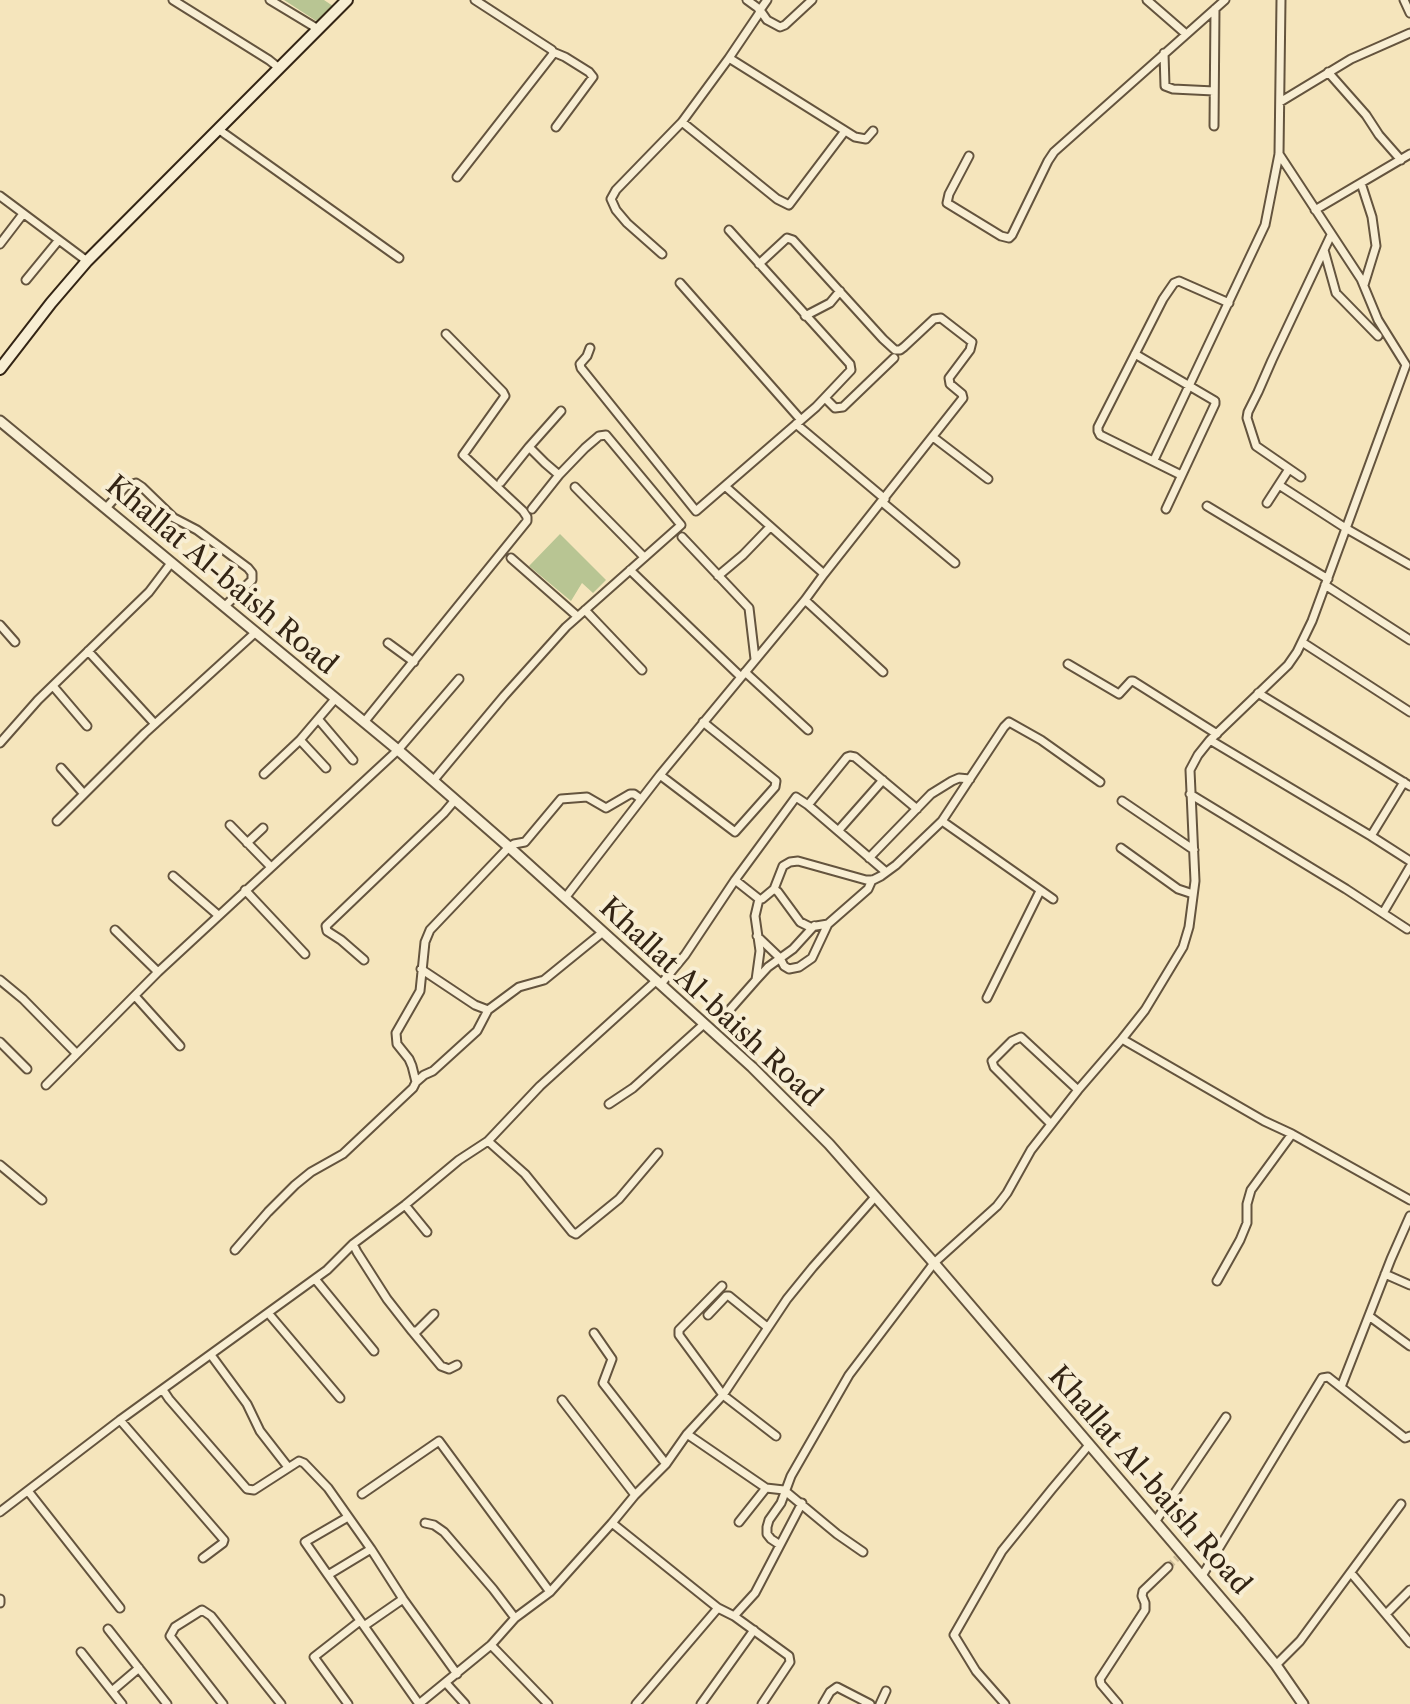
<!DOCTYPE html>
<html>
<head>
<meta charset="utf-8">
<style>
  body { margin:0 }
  canvas { display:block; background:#f5e5bc }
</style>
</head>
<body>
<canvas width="1410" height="1704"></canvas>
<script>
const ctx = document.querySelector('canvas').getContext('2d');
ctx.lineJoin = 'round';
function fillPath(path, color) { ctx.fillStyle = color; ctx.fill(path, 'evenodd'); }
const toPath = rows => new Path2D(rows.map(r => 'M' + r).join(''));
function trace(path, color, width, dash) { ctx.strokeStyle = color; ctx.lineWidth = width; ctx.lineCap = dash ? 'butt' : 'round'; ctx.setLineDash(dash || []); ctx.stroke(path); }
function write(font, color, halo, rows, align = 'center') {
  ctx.font = font + ' "Libre Caslon Text",serif'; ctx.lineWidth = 8; ctx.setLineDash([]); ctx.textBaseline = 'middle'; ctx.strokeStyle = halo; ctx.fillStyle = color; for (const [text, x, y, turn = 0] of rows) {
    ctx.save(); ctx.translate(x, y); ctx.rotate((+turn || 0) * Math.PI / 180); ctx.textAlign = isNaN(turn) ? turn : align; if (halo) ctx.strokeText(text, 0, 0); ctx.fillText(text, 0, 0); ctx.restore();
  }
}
const green = toPath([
  [284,0,324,0,333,6,318,22],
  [560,534,606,580,593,593,582,583,571,601,529,566]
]);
const minorTunnel = toPath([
  [1168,1567,1177,1558]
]);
const minor = toPath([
  [173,0,269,60,279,68],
  [270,0,318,29],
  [747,0,758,8,760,12,729,58,855,137,866,139,873,131],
  [767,0,760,10,767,20,780,27,785,25,812,0],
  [1147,0,1186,34],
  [1404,0,1410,13],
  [553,52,565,57,589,72,593,77,556,127],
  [1164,53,1165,86,1173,89,1214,91],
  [1328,72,1366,115,1379,135,1401,160],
  [1280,102,1351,59,1410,33],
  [682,122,777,199,789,205,845,131],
  [1214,126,1215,9],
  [218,129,399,258],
  [969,156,949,194,947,203,1001,236,1009,238,1012,235,1048,161,1054,152,1225,0],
  [457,177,553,54,552,50,475,0],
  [1361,183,1372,217,1376,246,1364,285],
  [0,196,87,261],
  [1315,210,1410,154],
  [0,244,23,214],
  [1324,250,1336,293,1378,336],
  [662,254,627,223,616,210,611,199,616,190,682,122,729,58],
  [26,280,58,241],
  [680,283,801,420],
  [805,316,830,303,840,291],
  [590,348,587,356,580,364,581,368,696,511,816,407,851,370,850,364,729,230],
  [1135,354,1215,401,1215,404,1166,509],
  [825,398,835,408,843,407,894,358],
  [796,424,885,499],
  [933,437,988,479],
  [1154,460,1265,225,1279,154,1281,0],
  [1181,475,1100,435,1098,431,1098,427,1163,299,1174,283,1179,281,1229,303],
  [1301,477,1256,446,1247,418,1248,412,1258,392,1272,360,1331,235],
  [501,482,529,447],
  [1279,485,1347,529,1410,565],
  [575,487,644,557],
  [726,487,824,574],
  [882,502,955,563],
  [1267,503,1289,469],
  [1207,506,1328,579],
  [106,508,126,486,136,483,142,487,174,518,197,530,248,568,252,573,252,580,225,606],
  [532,509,559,475],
  [682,537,749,608,755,659],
  [511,558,577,616],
  [630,570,741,677],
  [718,576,743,555,770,527],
  [1325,585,1410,640],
  [805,600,883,672],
  [585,610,642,670],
  [0,625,15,642],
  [1302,642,1410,712],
  [388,643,414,662],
  [88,651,155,724],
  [1068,664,1119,694,1131,681,1133,681,1217,734],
  [745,672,808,730],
  [53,686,87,726],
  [1258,693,1410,786],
  [319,720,353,760],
  [365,721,527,521,527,517,523,511,463,455,505,396,503,392,446,334],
  [300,740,326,768],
  [1210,740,1371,836,1410,861],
  [0,743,38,700,149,592,171,563],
  [61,768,84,794],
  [264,774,300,740,335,699],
  [660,775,735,832,775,787,776,781,703,722],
  [433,781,504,696,566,627,681,525,606,435,599,436,585,448,559,475,545,463,529,447,561,411],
  [1190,794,1346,889,1407,929],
  [1122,801,1194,850],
  [808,805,847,757,850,756,855,757,917,809],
  [57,821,145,733,256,632],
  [942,821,1053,899],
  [230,825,270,866],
  [838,831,883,780],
  [1371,836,1404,782],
  [247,843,263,828],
  [1121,848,1178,889,1193,894],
  [869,858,931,794,952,781,959,778,970,779],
  [173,876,218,915],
  [735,880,759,899,762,899,774,889,783,866,790,862,798,861,866,880,873,880,881,876,896,865,942,821,1004,727,1009,722,1041,740,1100,782],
  [774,889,778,892,800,922,810,927,828,924],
  [245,890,305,954],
  [565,898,660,775,805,600,824,574,963,398,962,394,950,384,949,378,970,350,972,342,941,318,934,319,904,347,900,350,895,350,883,339,793,240,787,238,759,264],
  [759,899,755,916,760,951,756,980,768,967,793,949,814,926],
  [1383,913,1410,867],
  [115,930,158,972],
  [757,936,780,958,784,966,789,969,799,967,812,958,828,924,868,889,872,880],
  [364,960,341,940,327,931,326,926,444,813,455,800],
  [421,969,475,1005,488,1010,519,987,544,980,603,932],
  [0,980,23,999,76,1053],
  [661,984,685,955,735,880,796,797,808,805,886,872],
  [135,996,180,1046],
  [987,998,1040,891],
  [726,1014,756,980],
  [1122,1039,1264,1121,1292,1134,1410,1200],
  [0,1042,27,1069],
  [416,1082,424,1075,433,1071,477,1031,488,1010],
  [46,1085,158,972,398,750,459,679],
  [609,1104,633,1088,704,1024],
  [1051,1124,994,1067,992,1061,1012,1041,1021,1037,1078,1090],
  [488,1141,525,1174,572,1232,576,1234,619,1199,658,1153],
  [0,1165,42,1200],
  [405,1205,427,1232],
  [353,1244,357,1252,387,1299,412,1331,417,1331,434,1314],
  [235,1250,268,1212,295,1185,311,1172,343,1154,413,1088,416,1082,412,1066,409,1059,397,1044,396,1033,420,991,425,942,430,930,509,847,514,844,525,842,561,799,587,797,606,808,630,794,634,794,641,799],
  [1385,1274,1410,1285],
  [315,1279,374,1351],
  [1217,1281,1240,1240,1247,1223,1247,1204,1251,1190,1292,1134],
  [722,1286,679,1330,679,1335,723,1395,776,1436],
  [269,1314,340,1398],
  [708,1315,726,1296,729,1296,767,1327],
  [1369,1316,1410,1346],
  [412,1331,441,1366,449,1369,457,1365],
  [594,1333,612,1359,603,1383,666,1464],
  [211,1355,247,1404,260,1431,288,1467],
  [1341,1387,1391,1259,1410,1216],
  [163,1390,169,1399,247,1489,254,1490,299,1461,304,1463,328,1488,371,1549,403,1599,457,1674],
  [562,1400,635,1495],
  [120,1420,224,1540,223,1543,203,1558],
  [687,1434,766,1488,784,1490,837,1534,863,1552],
  [28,1491,120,1608],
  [362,1494,439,1441,550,1592],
  [0,1512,120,1420,327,1270,353,1244,405,1205,459,1160,488,1141,540,1086,657,980],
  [739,1522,766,1488],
  [1155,1522,1226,1417],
  [425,1523,434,1525,444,1532,493,1589,515,1618],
  [612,1523,718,1608,734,1616,789,1656,790,1662,762,1704],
  [780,1545,771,1539,767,1534,767,1527,769,1520,781,1503,791,1476,849,1375,934,1263,997,1206,1007,1193,1031,1150,1078,1090,1122,1039,1145,1010,1183,947,1189,927,1195,881,1190,770,1198,755,1210,740,1288,665,1297,652,1312,621,1406,365,1378,320,1361,279,1279,154],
  [371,1549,328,1575,419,1704],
  [1351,1573,1410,1643],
  [328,1575,305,1542,348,1517],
  [1202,1576,1322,1378,1328,1377,1405,1438,1410,1436],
  [0,1599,0,1603],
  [1386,1614,1410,1590],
  [734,1616,755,1593,802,1503],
  [364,1626,403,1599],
  [108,1629,167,1704],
  [491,1645,548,1704],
  [81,1652,122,1704],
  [1276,1665,1300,1641,1401,1504],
  [446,1683,465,1704],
  [112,1691,139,1668],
  [223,1704,170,1636,175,1627,202,1610,211,1616,281,1704],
  [348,1704,314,1657,360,1621],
  [419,1704,491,1645,515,1618,550,1592,612,1523,635,1495,666,1464,687,1434,723,1395,787,1299,813,1267,875,1197],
  [636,1704,718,1608],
  [701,1704,754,1630],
  [823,1704,830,1692,837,1687,870,1704],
  [880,1704,886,1691],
  [1005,1704,976,1671,954,1635,1002,1551,1052,1489,1089,1445],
  [1118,1704,1101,1684,1100,1679,1145,1610,1145,1603,1142,1596,1143,1591,1168,1567]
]);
const tertiary = toPath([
  [0,421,398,750,509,847,752,1067,829,1144,934,1263,1241,1622,1276,1665,1303,1704]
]);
const secondary = toPath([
  [0,369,51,303,87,261,347,0]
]);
const streetNames = [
  ["Khallat Al-baish Road",221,576,40],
  ["Khallat Al-baish Road",710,1003,43],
  ["Khallat Al-baish Road",1149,1481,49]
];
fillPath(green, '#b8c593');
trace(minorTunnel, '#cebe9a', 7, [7, 3.5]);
trace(minor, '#64543e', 11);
trace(tertiary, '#64543e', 13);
trace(secondary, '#332414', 14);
trace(minor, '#f8eed3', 7);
trace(tertiary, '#f8eed3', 9);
trace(secondary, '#f8eed3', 10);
write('28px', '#332414', '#f8eed3', streetNames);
</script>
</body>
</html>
